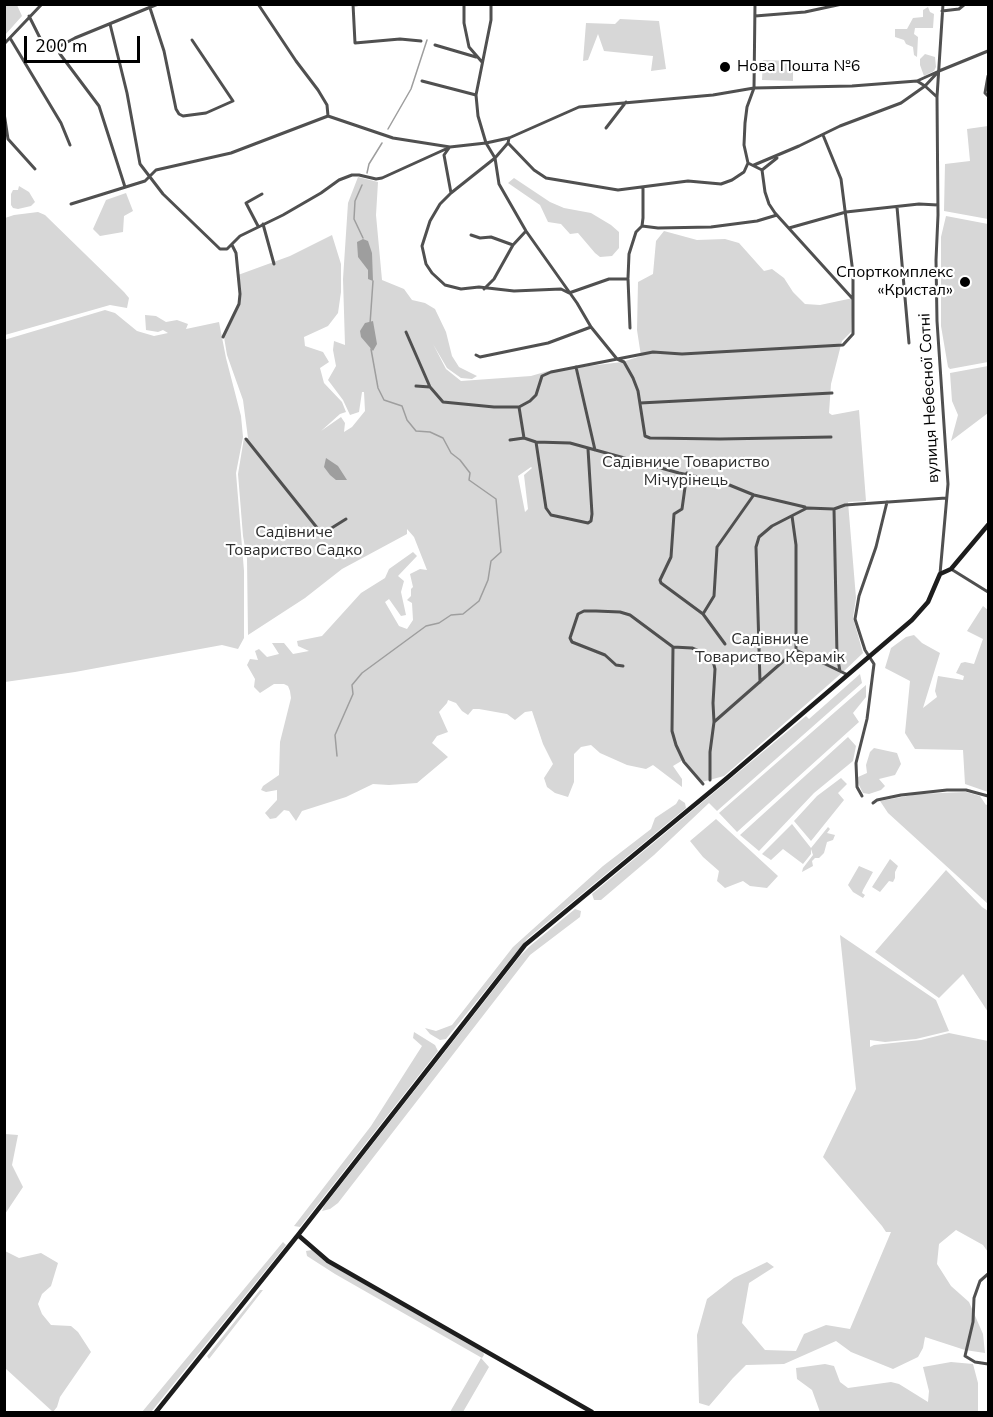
<!DOCTYPE html>
<html>
<head>
<meta charset="utf-8">
<style>
  body { margin:0 }
  #map { position:relative; width:993px; height:1417px; overflow:hidden; background:#fff; font-family:"Nunito Sans",sans-serif }
  canvas { display:block }
  .frame { position:absolute; inset:0; border:6px solid #000; pointer-events:none }
  .scale { position:absolute; left:24px; top:36px; width:116px; height:27px; box-sizing:border-box; border:3px solid #000; border-top:0; padding-left:8px; font-size:18px; line-height:21px; white-space:nowrap; color:#000; -webkit-text-stroke:4px #fff; paint-order:stroke }
</style>
</head>
<body>
<div id="map">
<canvas width="993" height="1417"></canvas>
<div class="frame"></div>
<div class="scale">200 m</div>
</div>
<script>
const ctx = document.querySelector('canvas').getContext('2d');
ctx.lineJoin = 'round';
function fillPath(path, color) { ctx.fillStyle = color; ctx.fill(path, 'evenodd'); }
const toPath = rows => new Path2D(rows.map(r => 'M' + r).join(''));
function trace(path, color, width, dash) { ctx.strokeStyle = color; ctx.lineWidth = width; ctx.lineCap = dash ? 'butt' : 'round'; ctx.setLineDash(dash || []); ctx.stroke(path); }
function write(font, color, halo, rows, align = 'center') {
  ctx.font = font + ' "Nunito Sans",sans-serif'; ctx.lineWidth = 4.5; ctx.setLineDash([]); ctx.textBaseline = 'middle'; ctx.strokeStyle = halo; ctx.fillStyle = color; for (const [text, x, y, turn = 0] of rows) {
    ctx.save(); ctx.translate(x, y); ctx.rotate((+turn || 0) * Math.PI / 180); ctx.textAlign = isNaN(turn) ? turn : align; if (halo) ctx.strokeText(text, 0, 0); ctx.fillText(text, 0, 0); ctx.restore();
  }
}
const green = toPath([
  [5,4,17,5,22,16,5,35],
  [928,7,930,12,934,14,933,28,915,28,914,34,918,37,917,57,914,55,913,47,906,44,904,40,895,37,895,29,907,29,913,18,923,17,923,10],
  [620,19,659,21,666,69,651,71,653,56,604,51,598,34,588,60,583,61,586,23,615,24],
  [925,54,935,57,936,67,934,71,924,76,920,65,920,59],
  [763,60,793,61,793,81,762,80],
  [988,126,988,219,944,211,945,164,970,161,967,129],
  [358,177,378,182,376,215,382,280,404,289,412,300,425,303,435,309,446,332,452,356,459,367,477,376,472,379,461,378,447,368,433,344,446,369,461,381,531,376,548,371,622,362,641,356,637,330,638,282,653,274,656,241,664,231,697,240,725,239,739,243,764,271,772,269,784,278,793,292,805,304,820,305,853,298,851,332,842,341,831,384,829,413,832,415,859,410,866,501,848,502,856,598,853,618,863,653,843,672,724,776,702,782,683,760,673,766,682,779,682,787,653,765,646,769,627,765,600,753,591,745,581,747,574,754,574,782,568,797,555,793,547,787,544,778,553,764,543,744,532,711,525,712,515,720,507,714,479,709,473,709,468,715,462,711,456,703,448,700,447,703,439,712,448,732,437,736,432,743,448,757,417,783,389,785,373,784,346,797,302,811,296,821,289,811,284,810,276,818,270,819,265,813,277,800,277,790,266,792,261,790,263,786,279,775,280,742,291,698,290,691,288,686,284,684,274,684,260,693,254,687,255,679,247,665,250,659,258,660,255,651,259,649,267,657,279,654,272,643,284,643,293,654,309,651,298,646,297,641,322,636,361,593,385,578,389,569,413,552,417,556,398,576,404,581,401,592,406,615,401,616,389,599,385,602,399,626,407,629,413,620,412,603,407,600,411,596,411,589,413,587,410,574,420,569,427,570,414,537,407,529,407,534,342,569,305,598,248,635,247,559,243,536,238,474,244,438,248,438,243,400,227,355,224,337,240,305,238,275,290,256,332,235,341,264,341,292,338,313,328,326,304,337,305,346,323,352,329,362,320,368,324,383,342,402,346,412,340,414,321,431,341,417,345,423,344,432,352,427,365,411,364,392,362,392,359,412,350,415,343,400,328,380,336,366,333,350,334,341,345,345,343,279,348,203],
  [531,467,532,468,524,475,528,509,525,512,518,476],
  [514,178,550,202,564,208,591,213,611,225,619,232,619,248,612,256,600,257,595,253,578,233,570,234,561,224,548,222,540,205,508,183],
  [19,186,29,192,35,202,31,206,18,209,13,208,11,205,11,194,13,190,18,190],
  [126,193,133,211,124,216,123,232,100,236,93,229,106,200],
  [38,212,45,215,124,292,129,298,127,308,110,305,5,335,5,218,14,215],
  [946,216,988,224,988,362,950,369,948,367,941,326,941,237],
  [105,310,115,313,137,331,154,336,168,333,163,330,158,332,146,330,145,315,156,316,166,322,177,320,188,324,186,329,219,322,226,358,241,416,243,437,236,473,244,571,244,638,238,649,222,645,75,672,5,682,4,340],
  [988,366,988,413,951,441,958,415,952,401,950,373],
  [983,606,988,610,988,792,965,784,963,750,915,749,905,733,910,681,885,668,891,648,906,637,914,635,922,643,940,653,923,708,937,697,935,691,938,676,963,680,964,676,956,673,961,663,965,662,974,664,983,639,967,631],
  [860,674,862,683,717,811,709,803,654,855,601,900,594,900,592,894,806,716,809,719],
  [866,685,866,697,853,713,859,722,737,832,719,813],
  [848,737,856,746,853,761,814,793,759,851,740,835],
  [874,748,897,753,901,764,895,775,879,779,885,786,881,790,869,794,863,793,858,783,858,777,867,773,866,765,870,752],
  [841,778,847,784,838,793,844,800,811,841,794,821,817,796],
  [966,792,980,796,986,805,988,804,988,904,888,813,880,801,918,794],
  [679,799,685,803,686,808,527,939,446,1039,440,1040,430,1034,425,1028,436,1031,452,1025,513,947,603,866,651,829,655,818,676,804],
  [716,819,778,876,767,888,750,886,743,881,725,888,717,881,719,871,703,857,690,841],
  [792,824,811,848,828,827,830,829,827,833,835,835,833,840,827,842,824,853,819,858,815,858,812,861,813,866,802,872,803,868,813,855,811,849,811,854,803,864,783,849,771,860,762,854],
  [890,859,898,866,895,872,895,878,893,882,889,881,880,892,872,887],
  [859,866,873,872,863,890,862,893,865,895,863,898,853,892,848,885],
  [946,870,982,907,988,911,988,1012,963,974,939,998,875,952],
  [575,909,581,911,580,917,530,955,338,1203,330,1209,322,1211,324,1206,520,956,530,946],
  [840,935,936,1000,949,1031,916,1039,885,1042,870,1040,870,1047,874,1045,921,1040,949,1033,988,1041,988,1252,983,1245,956,1230,939,1244,937,1264,951,1286,969,1302,983,1334,985,1353,965,1350,925,1337,923,1348,918,1357,893,1369,851,1352,836,1341,784,1364,746,1365,733,1378,709,1406,699,1403,697,1335,707,1299,734,1278,767,1262,774,1267,749,1283,742,1323,765,1350,796,1351,804,1334,826,1325,850,1329,891,1232,886,1232,882,1226,823,1157,856,1089],
  [414,1032,435,1045,438,1051,300,1227,294,1226,371,1126,422,1046,413,1038],
  [5,1134,18,1135,12,1165,23,1187,5,1214],
  [283,1242,286,1245,151,1412,142,1412],
  [312,1250,331,1265,483,1352,484,1355,482,1358,335,1274,307,1256,306,1251],
  [5,1251,19,1258,41,1253,58,1263,51,1286,42,1294,38,1304,42,1314,51,1325,71,1326,78,1332,91,1352,60,1397,57,1407,53,1412,5,1368],
  [260,1290,263,1290,209,1359,207,1356],
  [481,1358,489,1367,463,1412,450,1412],
  [951,1362,973,1364,978,1383,978,1412,820,1412,812,1390,797,1379,796,1368,825,1364,834,1366,840,1382,848,1388,891,1382,899,1384,928,1402,929,1391,923,1367]
]);
const water = toPath([
  [363,239,368,241,372,253,373,281,368,279,368,270,358,257,357,242],
  [373,321,377,344,373,351,361,337,360,331,365,323],
  [326,458,338,466,347,480,336,480,330,475,324,467]
]);
const stream = toPath([
  [388,129,411,89,427,40],
  [367,173,369,164,382,143],
  [362,185,355,201,354,219,363,238],
  [370,324,373,281],
  [337,756,335,735,353,694,352,685,362,673,426,626,439,623,451,615,463,614,479,601,488,580,491,561,501,552,496,499,469,480,470,473,460,460,451,453,443,438,430,432,416,431,407,420,402,406,384,400,378,388,371,349]
]);
const street = toPath([
  [258,4,296,61,318,90,327,105,328,116],
  [353,4,355,43,400,39,421,41],
  [464,4,464,23,469,47,482,62],
  [491,4,491,20,476,95,478,116,486,143,495,158,499,184,526,231,577,303,591,327,617,359,624,362,633,378,638,391,645,436,650,438,720,439,831,437],
  [755,4,754,88,747,107,745,123,744,145,748,163,762,170,765,192,769,204,775,213,852,298],
  [353,5,364,4],
  [150,8,164,51,176,109,179,114,183,116,206,113,233,101,192,40],
  [942,11,959,9,965,4],
  [29,16,43,44,49,47,58,47,75,38,158,4],
  [755,16,805,12,842,4],
  [110,24,127,93,140,164,163,194,220,249,227,249,240,236,283,215,321,193,339,180,352,175,359,175,376,179,382,178,448,148],
  [10,38,61,123,70,145],
  [4,44,42,4],
  [435,45,476,57],
  [58,47,60,54,99,106,125,187],
  [988,76,985,93,988,96],
  [422,81,476,95],
  [917,81,937,72],
  [4,113,8,139,35,169],
  [606,128,626,102],
  [509,138,508,143,495,158,451,193,440,204,430,221,422,246,426,264,432,273,445,285,461,289,479,287,514,291,561,289,569,293,609,279,628,279,630,328],
  [508,143,534,170,546,178,618,190,688,181,721,184,732,180,744,172,748,163],
  [449,148,444,155,451,193],
  [754,165,799,146,840,126,901,103,925,86,939,71,988,51],
  [762,170,777,158],
  [71,204,145,181,156,170,231,153,328,116,393,138,450,147,486,143,509,138,579,107,713,95,754,88,852,86,917,81,925,86,937,97],
  [897,207,909,343],
  [263,224,274,264],
  [258,226,246,203,262,194],
  [642,226,658,228,711,227,757,221,777,215],
  [789,228,846,212,919,204,938,205],
  [471,235,480,238,491,237,513,245],
  [628,278,629,254,636,232,642,226,643,218,643,188],
  [484,289,494,279,513,245,526,231],
  [406,332,430,387,443,402,494,407,519,407,530,401,536,395,542,376,551,372,653,352,682,354,843,345,853,334,853,273,841,179,823,135],
  [223,337,239,304,240,294,236,253,232,245],
  [476,355,480,357,548,343,591,327],
  [576,367,595,450],
  [416,386,430,387],
  [640,403,832,393],
  [519,407,524,438],
  [246,439,322,534,346,519],
  [510,440,524,438,536,442,570,443,679,473,722,482,754,495,805,507],
  [536,442,546,508,551,515,588,523,591,521,592,514,588,449],
  [687,473,682,509,674,514,671,557,660,580,661,583,703,614,725,644],
  [834,509,837,655,840,671],
  [792,516,796,545,796,650],
  [951,569,988,592],
  [940,574,948,484,937,321,936,260,938,215,937,97,943,4],
  [703,614,714,596,717,547,753,496],
  [673,647,672,731,676,745,684,762,703,784],
  [623,666,616,665,605,655,572,642,570,638,578,614,584,611,596,611,620,612,630,615,673,647,692,648,706,654,713,661,715,669,713,703,714,722,710,752,710,780],
  [760,682,756,547,759,537,772,526,807,508,834,509,845,505,946,498],
  [714,722,796,650,848,675],
  [862,796,857,787,856,763,867,719,874,664,865,650,855,619,859,596,876,547,887,502],
  [873,803,877,800,901,795,947,790,966,790,988,796],
  [988,1274,980,1281,974,1298,973,1322,965,1356,975,1362,988,1364]
]);
const secondary = toPath([
  [298,1235,328,1261,592,1412],
  [156,1412,298,1235,525,945,727,778,912,620,928,602,940,574,951,569,988,525]
]);
const markers = [
  [725,67,6,"#000"],
  [965,282,6,"#000"]
];
const poiNames = [
  ["Нова Пошта №6",737,67],
  ["Спорткомплекс",953,273,"right"],
  ["«Кристал»",953,291,"right"]
];
const streetNames = [
  ["вулиця Небесної Сотні",930,398,-93]
];
const parkNames = [
  ["Садівниче Товариство",686,463],
  ["Мічурінець",686,481],
  ["Садівниче",294,533],
  ["Товариство Садко",294,551],
  ["Садівниче",770,640],
  ["Товариство Керамік",770,658]
];
fillPath(green, '#d7d7d7');
fillPath(water, '#9e9e9e');
trace(stream, '#9e9e9e', 1.5);
trace(street, '#505050', 3);
trace(secondary, '#1d1d1d', 4.5);
for (const [x, y, r, color] of markers) { const dot = new Path2D(); dot.arc(x, y, r, 0, 2 * Math.PI); ctx.fillStyle = color; ctx.fill(dot); trace(dot, '#fff', 2); }
write('16px', '#000', '#fff', poiNames, 'left');
write('16px', '#000', '#fff', streetNames);
write('16px', '#2e2e2e', '#fff', parkNames);
</script>
</body>
</html>
